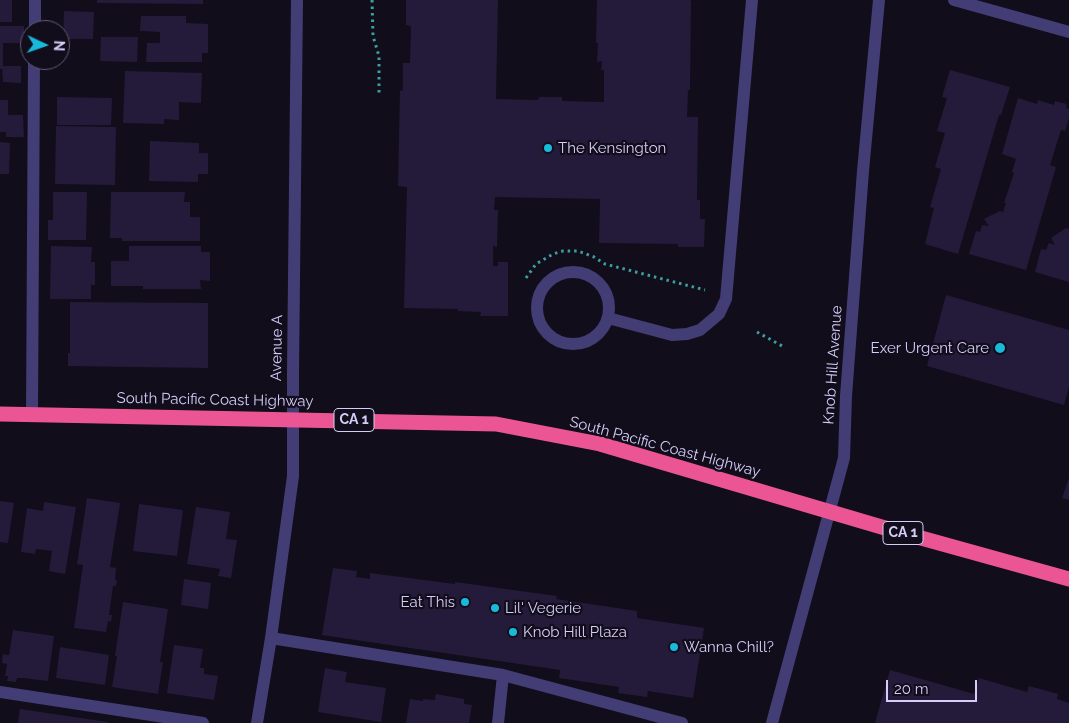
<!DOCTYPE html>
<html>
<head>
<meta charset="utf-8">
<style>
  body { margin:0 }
  #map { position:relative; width:1069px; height:723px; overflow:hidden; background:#110d1b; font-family:Raleway,sans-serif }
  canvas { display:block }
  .north { position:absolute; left:20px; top:20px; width:50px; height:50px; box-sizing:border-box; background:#110d1b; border:1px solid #5f5a74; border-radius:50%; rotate:93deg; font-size:14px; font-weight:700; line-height:20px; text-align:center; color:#d5cdf9 }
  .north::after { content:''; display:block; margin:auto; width:18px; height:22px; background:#19b9da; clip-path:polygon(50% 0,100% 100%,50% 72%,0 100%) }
  .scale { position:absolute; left:886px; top:680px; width:91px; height:22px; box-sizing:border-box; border:2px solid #d5cdf9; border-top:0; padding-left:6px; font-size:15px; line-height:18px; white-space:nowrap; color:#d5cdf9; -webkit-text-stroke:4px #110d1b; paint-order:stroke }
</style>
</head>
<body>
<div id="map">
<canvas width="1069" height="723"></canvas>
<div class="north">N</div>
<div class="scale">20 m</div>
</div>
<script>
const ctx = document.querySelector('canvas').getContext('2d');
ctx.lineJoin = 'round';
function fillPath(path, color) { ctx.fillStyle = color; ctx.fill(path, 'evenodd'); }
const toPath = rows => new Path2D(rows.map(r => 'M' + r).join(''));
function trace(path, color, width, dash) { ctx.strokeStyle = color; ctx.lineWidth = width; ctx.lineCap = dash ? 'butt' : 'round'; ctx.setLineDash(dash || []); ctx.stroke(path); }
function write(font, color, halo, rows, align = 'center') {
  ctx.font = font + ' Raleway,sans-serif'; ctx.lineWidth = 4.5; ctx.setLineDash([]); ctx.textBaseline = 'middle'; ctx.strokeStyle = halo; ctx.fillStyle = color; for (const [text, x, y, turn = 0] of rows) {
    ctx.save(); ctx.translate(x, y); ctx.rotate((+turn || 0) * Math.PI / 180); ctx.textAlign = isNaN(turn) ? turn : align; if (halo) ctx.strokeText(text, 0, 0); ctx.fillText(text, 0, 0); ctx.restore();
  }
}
const building = toPath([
  [0,0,12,0,12,22,0,22],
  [97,0,203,0,203,4,97,3],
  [406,0,498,0,496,99,538,100,539,97,562,97,562,101,604,102,604,70,601,70,602,61,597,62,598,43,596,43,597,0,690,0,691,2,690,90,688,90,687,117,698,117,697,200,700,200,700,219,705,219,704,247,678,247,678,244,599,243,600,199,495,197,494,210,498,210,497,247,493,246,493,266,498,266,498,262,508,262,508,316,480,316,481,312,458,311,458,309,404,308,407,187,398,186,400,91,403,90,403,63,410,63,411,26,406,25],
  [64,11,94,12,93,39,63,39],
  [141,16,186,16,186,23,208,24,208,53,202,53,202,62,146,62,147,43,160,43,160,32,140,31],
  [0,26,24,26,24,43,3,43,3,66,21,66,21,83,3,82,2,69,0,69],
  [101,37,138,37,137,62,100,61],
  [950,70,1010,87,1001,115,999,115,958,254,925,244,934,208,930,207,941,169,935,167,945,133,937,131,947,98,942,97],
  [125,71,202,73,201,103,179,102,179,120,164,119,164,124,123,123],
  [57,97,112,98,111,125,57,125],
  [1018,98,1037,104,1038,100,1054,105,1055,101,1067,104,1066,108,1069,109,1069,118,1065,131,1061,130,1050,165,1056,167,1026,270,969,254,976,231,980,232,982,225,989,226,984,219,1000,211,1003,212,1006,203,1004,203,1014,173,1012,172,1016,159,1002,154],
  [0,100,8,100,8,115,23,115,24,137,6,137,6,132,0,132],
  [56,126,116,127,115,185,55,184],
  [150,141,199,143,199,153,208,153,208,174,198,174,198,182,149,181],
  [0,142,10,143,9,174,0,174],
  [53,192,87,192,86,240,48,240,48,220,53,220],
  [111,192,185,192,184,202,190,202,190,217,200,217,200,241,122,241,122,238,110,238],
  [1066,228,1069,229,1069,282,1035,272,1041,249,1046,250,1049,243,1055,245,1051,238],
  [51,246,92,247,91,262,95,262,95,285,91,285,91,299,50,299],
  [129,246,201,246,201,252,210,252,210,281,200,280,201,289,143,289,143,286,111,286,111,261,129,261],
  [946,295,1069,330,1069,387,1064,405,927,366],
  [70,302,208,303,208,368,68,366,68,353,70,353],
  [1069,478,1069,500,1062,498],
  [87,498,120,503,110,567,116,568,115,580,117,580,116,586,113,586,109,615,112,615,111,622,108,621,106,632,74,628,83,565,77,564],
  [0,501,14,503,8,543,0,542],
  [44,502,76,507,65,574,49,571,52,551,36,549,35,554,21,552,27,508,43,511],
  [139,504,183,510,177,556,133,551],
  [196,507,230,512,226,539,237,540,231,578,218,576,220,569,187,564],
  [333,568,357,571,356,577,370,579,370,573,455,584,455,582,557,596,556,599,637,611,637,618,704,628,693,698,648,691,647,697,618,693,619,687,559,678,560,670,322,635],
  [184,579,211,583,208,609,181,605],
  [123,602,168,609,160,662,163,662,158,694,112,687,117,656,115,656],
  [13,630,54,636,48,681,23,678,17,678,16,682,7,681,8,676,5,676,7,664,2,663,3,654,9,655],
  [174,645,203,649,200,668,204,668,204,674,218,676,214,700,167,693],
  [60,647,109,655,105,685,56,678],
  [325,668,347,672,345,682,386,688,381,722,318,712],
  [890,670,974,694,979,678,1027,692,1029,686,1058,694,1057,699,1069,703,1069,723,875,723],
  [436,694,464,699,464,704,472,705,469,723,406,723,410,699,423,701,423,699,435,700],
  [20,709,108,722,108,723,18,723]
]);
const path = toPath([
  [372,0,373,36,379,56,379,93],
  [526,278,536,264,553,254,563,251,578,251,594,257,605,264,705,290],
  [757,332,784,347]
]);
const minor = toPath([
  [954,0,1069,32],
  [35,30,35,0],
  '537 308a36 36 0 1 1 72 0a36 36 0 1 1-72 0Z',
  [608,318,672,335,687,334,700,330,719,314,726,299,752,0],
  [32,414,34,60],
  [271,638,503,675,682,723],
  [0,692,203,723],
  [257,723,271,638,293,476,293,371,297,0],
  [498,723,503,675],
  [772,723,844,458,846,396,863,171,879,0]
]);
const highway = toPath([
  [0,414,496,424,600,444,885,528,1069,579]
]);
const markers = [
  [548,148,5,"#19b9da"],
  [1000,348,6,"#19b9da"],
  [465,602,5,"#19b9da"],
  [495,608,5,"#19b9da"],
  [513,632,5,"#19b9da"],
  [674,647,5,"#19b9da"]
];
const shields = [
  [354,420,40],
  [903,533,40]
];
const shieldNames = [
  ["CA 1",354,420],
  ["CA 1",903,533]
];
const poiNames = [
  ["The Kensington",558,148],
  ["Exer Urgent Care",989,348,"right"],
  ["Eat This",455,602,"right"],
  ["Lil' Vegerie",505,608],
  ["Knob Hill Plaza",523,632],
  ["Wanna Chill?",684,647]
];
const streetNames = [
  ["Avenue A",277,348,-89],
  ["Knob Hill Avenue",833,365,-86],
  ["South Pacific Coast Highway",215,400,1],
  ["South Pacific Coast Highway",665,447,15]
];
fillPath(building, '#241b3a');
trace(path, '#3aa0a1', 3, [2.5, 4]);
trace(minor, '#433d75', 12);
trace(highway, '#ec5593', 15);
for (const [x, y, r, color] of markers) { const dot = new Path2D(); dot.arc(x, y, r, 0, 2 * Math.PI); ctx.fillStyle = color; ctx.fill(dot); trace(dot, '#110d1b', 2); }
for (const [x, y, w] of shields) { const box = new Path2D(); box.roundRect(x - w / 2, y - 11.5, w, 23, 4); ctx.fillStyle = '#110d1b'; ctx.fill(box); trace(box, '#d5cdf9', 1); }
write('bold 14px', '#d5cdf9', null, shieldNames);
write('15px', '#d5cdf9', '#110d1b', poiNames, 'left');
write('15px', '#d5cdf9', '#110d1b', streetNames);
</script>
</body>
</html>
